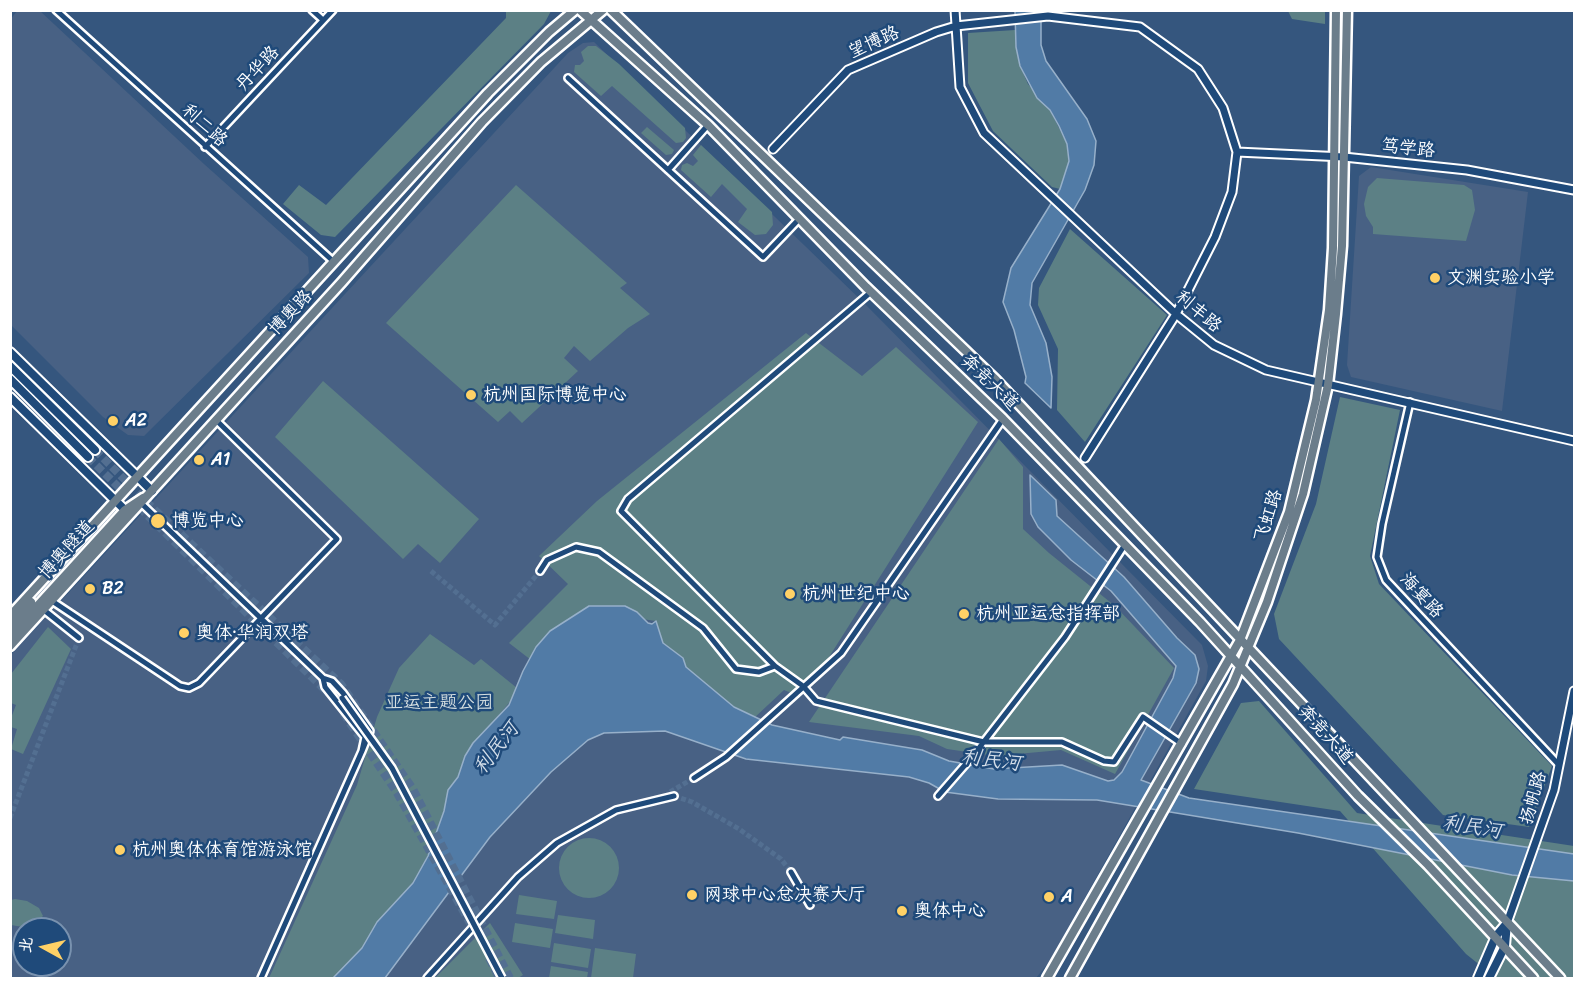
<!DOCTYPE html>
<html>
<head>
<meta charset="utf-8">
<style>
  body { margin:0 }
  #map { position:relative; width:1585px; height:989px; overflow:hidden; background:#35567e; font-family:Sriracha,"LXGW WenKai TC",sans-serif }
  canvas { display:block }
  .frame { position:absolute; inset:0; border:12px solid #fff; pointer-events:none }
  .north { position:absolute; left:12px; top:917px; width:60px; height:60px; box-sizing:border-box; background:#1f4a7a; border:2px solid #7992af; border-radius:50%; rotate:278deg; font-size:16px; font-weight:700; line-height:24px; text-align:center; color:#fff }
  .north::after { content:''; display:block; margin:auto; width:21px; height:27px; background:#ffd166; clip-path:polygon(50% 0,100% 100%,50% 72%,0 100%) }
</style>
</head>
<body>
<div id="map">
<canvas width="1585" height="989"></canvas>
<div class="frame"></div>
<div class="north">北</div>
</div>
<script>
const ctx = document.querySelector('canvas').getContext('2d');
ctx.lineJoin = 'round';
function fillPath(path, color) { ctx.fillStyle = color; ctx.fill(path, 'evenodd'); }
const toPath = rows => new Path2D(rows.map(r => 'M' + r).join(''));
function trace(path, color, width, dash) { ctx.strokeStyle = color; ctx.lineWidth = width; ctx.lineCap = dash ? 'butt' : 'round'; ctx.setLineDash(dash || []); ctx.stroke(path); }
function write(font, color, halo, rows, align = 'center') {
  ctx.font = font + ' Sriracha,"LXGW WenKai TC",sans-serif'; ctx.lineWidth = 5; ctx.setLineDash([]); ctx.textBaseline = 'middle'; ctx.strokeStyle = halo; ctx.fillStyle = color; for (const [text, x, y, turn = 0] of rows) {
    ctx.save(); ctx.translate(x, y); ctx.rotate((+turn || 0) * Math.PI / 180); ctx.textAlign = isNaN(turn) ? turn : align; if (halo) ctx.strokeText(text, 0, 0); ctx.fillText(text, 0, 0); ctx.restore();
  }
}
const built = toPath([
  [17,11,40,11,204,164,308,257,309,273,144,436,128,435,103,417,11,325,10,20],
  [594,42,864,303,1202,645,1208,666,1206,681,1049,962,1036,978,11,978,10,656,568,53,583,43],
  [24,929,60,929,60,965,24,965],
  [1371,167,1528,192,1502,411,1351,377,1347,365,1359,176]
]);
const green = toPath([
  [506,11,551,11,544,24,335,237,321,235,283,204,299,185,326,205,506,18],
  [1288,11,1325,11,1325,24,1292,19],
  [1015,30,1020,66,1028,84,1050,110,1067,144,1069,161,1060,189,1052,187,993,131,968,83,968,33],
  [588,46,596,46,619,64,685,128,686,138,683,142,676,143,612,86,601,96,574,72,575,65,580,65,584,61,581,52],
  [647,127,674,150,672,154,666,155,641,133],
  [701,145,772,212,773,225,766,234,755,235,738,222,747,209,722,184,711,197,681,170,682,165,687,163,693,166,698,161,693,155],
  [1377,178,1464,185,1472,190,1475,210,1466,241,1373,234,1373,227,1366,216,1364,204,1368,187],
  [516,185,627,283,620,288,650,314,628,328,590,361,574,346,564,358,578,371,522,423,510,411,498,422,386,323],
  [1070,229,1167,315,1085,442,1057,410,1058,349,1038,305,1039,288],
  [806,333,862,376,896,347,978,422,810,687,799,696,784,690,753,719,734,707,686,667,683,658,663,643,656,621,642,619,637,612,536,647,531,660,509,643,568,584,539,556,597,501],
  [323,381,479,519,440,563,418,544,403,559,275,437],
  [1340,397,1400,410,1370,556,1379,584,1552,766,1529,827,1443,815,1279,639,1274,614,1316,504],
  [999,439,1023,467,1023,529,1049,553,1115,606,1174,668,1115,774,1061,750,995,756,947,749,919,736,809,722],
  [48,627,71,649,23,754,11,749,17,729,11,727,11,718,16,705,11,703,11,674],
  [430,634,474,665,481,659,517,688,513,698,465,756,458,777,448,790,444,811,428,855,413,883,377,922,362,948,333,978,269,978,357,785,377,717,399,668],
  [1259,701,1357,813,1574,846,1574,978,1496,978,1466,954,1340,811,1194,789,1241,703],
  '559 868a30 30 0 1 1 60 0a30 30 0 1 1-60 0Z',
  [519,895,557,901,554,919,516,914],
  [15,899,27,901,39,908,43,916,34,924,23,927,11,925,11,900],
  [558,915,595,920,593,939,555,933],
  [490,923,523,975,518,978,435,978],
  [515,923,553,929,550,948,512,942],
  [554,943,591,949,588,968,551,962],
  [595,948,636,954,633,978,591,978],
  [551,966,588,972,587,978,549,978]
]);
const water = toPath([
  [1015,11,1041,11,1041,45,1046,61,1087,119,1096,141,1094,165,1085,190,1032,283,1030,305,1046,343,1052,377,1051,408,1025,383,1026,377,1014,330,1003,302,1011,268,1060,189,1069,161,1067,144,1059,126,1050,110,1037,98,1020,66,1016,47,1015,11],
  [1030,475,1056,500,1057,516,1124,577,1177,638,1195,655,1199,669,1196,683,1141,780,1189,798,1574,854,1574,881,1512,875,1298,833,1097,800,998,799,945,792,929,783,909,777,746,759,665,731,604,733,588,740,551,772,490,837,385,978,333,978,362,948,377,922,413,883,428,856,444,811,448,790,458,777,465,756,473,743,509,705,523,671,536,647,550,631,589,606,625,606,637,612,648,623,652,624,656,621,663,643,683,658,686,667,734,707,772,725,840,740,843,737,922,750,949,761,994,769,1062,765,1108,781,1114,780,1122,772,1173,678,1176,666,1111,591,1071,560,1038,527,1031,514,1030,475]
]);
const minorTunnel = toPath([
  [431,571,495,625,540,571],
  [323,678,342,698],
  [670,792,694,778],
  [674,796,692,802,739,829,781,859,791,872],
  [10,818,79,638]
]);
const secondaryTunnel = toPath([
  [95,450,154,509,341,684,413,789,510,978],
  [88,457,329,694],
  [343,713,397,793,476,934],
  [489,958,499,978]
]);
const minor = toPath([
  [56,10,334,262],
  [312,10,323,20],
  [568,78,763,257,800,218],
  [205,147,333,10],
  [668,170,708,125],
  [871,292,628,499,621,511,775,666,803,686,816,701,984,742,1062,742,1104,761,1114,762,1143,717,1182,744],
  [1410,402,1382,524,1377,557,1386,580,1559,765],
  [142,504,323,678,332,681,343,693,370,731,362,751,365,737,325,687,323,678],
  [540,571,547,560,576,547,599,552,703,628,736,669,759,672,775,666],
  [52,601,180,686,189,688,199,683,337,539,216,420],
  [44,610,79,638],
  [694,778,726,757,841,653,1003,419],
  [938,796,972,757,1065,637,1124,546],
  [791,872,810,905],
  [261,978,362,751],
  [427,978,518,877,557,843,616,810,674,796]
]);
const tertiary = toPath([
  [955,10,960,87,984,133,1176,314,1214,345,1266,370,1574,441],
  [773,149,848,70,936,32,956,26,1048,16,1140,27,1198,69,1223,108,1237,152,1232,192,1215,237,1176,314,1085,458],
  [1237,152,1344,157,1467,170,1574,190],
  [1507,923,1554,790,1574,691]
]);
const secondary = toPath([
  [10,352,152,491],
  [10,366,95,450],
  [10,379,88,457],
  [10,397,129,514],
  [1478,978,1496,936,1507,923],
  [1489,978,1505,946,1507,923]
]);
const primary = toPath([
  [580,10,708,125,866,287,1003,419,1200,622,1358,796,1428,865,1533,978],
  [611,10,996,380,1560,978],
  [10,616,488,93,549,32,575,10],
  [10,627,31,602],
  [10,636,125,510,143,498],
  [10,646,342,282,482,122,541,62,603,10],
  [1047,978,1240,640,1289,512,1316,400,1329,310,1333,248,1336,10],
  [1070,978,1233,684,1267,602,1303,494,1328,385,1336,314,1342,246,1347,10]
]);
const minorBridge = toPath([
  [342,698,392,768,502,978]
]);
const markers = [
  [1435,278,6,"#ffd166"],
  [471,395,6,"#ffd166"],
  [113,421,6,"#ffd166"],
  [199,460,6,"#ffd166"],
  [158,521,8,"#ffd166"],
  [90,589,6,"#ffd166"],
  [790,594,6,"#ffd166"],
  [964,614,6,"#ffd166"],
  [184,633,6,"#ffd166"],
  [120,850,6,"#ffd166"],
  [692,895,6,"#ffd166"],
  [1049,897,6,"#ffd166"],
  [902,911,6,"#ffd166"]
];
const streetNames = [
  ["望博路",874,43,-24],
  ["丹华路",258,69,-47],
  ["利二路",204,126,42],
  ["笃学路",1408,149,6],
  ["利丰路",1198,312,40],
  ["博奥路",291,313,-47],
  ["奔竞大道",989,383,44],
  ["飞虹路",1269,516,-72],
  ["博奥隧道",67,550,-48],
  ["海宴路",1421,596,47],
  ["奔竞大道",1325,735,48],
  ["扬帆路",1534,798,-74]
];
const poiNames = [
  ["文渊实验小学",1447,278],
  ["杭州国际博览中心",483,395],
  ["A2",125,421],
  ["A1",211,460],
  ["博览中心",172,521],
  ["B2",102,589],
  ["杭州世纪中心",802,594],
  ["杭州亚运总指挥部",976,614],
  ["奥体·华润双塔",196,633],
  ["杭州奥体体育馆游泳馆",132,850],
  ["网球中心总决赛大厅",704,895],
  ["A",1061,897],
  ["奥体中心",914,911]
];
const parkNames = [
  ["亚运主题公园",439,703]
];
const waterNames = [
  ["利民河",497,749,-52],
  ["利民河",991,761,7],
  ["利民河",1472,828,9]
];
fillPath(built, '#486184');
fillPath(green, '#5c8085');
fillPath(water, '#517ba6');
trace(water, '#97b0ca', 1.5);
trace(minorTunnel, '#536f91', 5, [5, 2.5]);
trace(secondaryTunnel, '#536f91', 8, [8, 4]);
trace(minor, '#fff', 10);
trace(tertiary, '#fff', 11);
trace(secondary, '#fff', 12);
trace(primary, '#fff', 13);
trace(minor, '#1f4a7a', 5);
trace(tertiary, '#1f4a7a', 7);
trace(secondary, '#1f4a7a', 8);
trace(primary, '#6b7d8b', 8);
trace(minorBridge, '#fff', 10, []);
trace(minorBridge, '#1f4a7a', 5);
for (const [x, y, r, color] of markers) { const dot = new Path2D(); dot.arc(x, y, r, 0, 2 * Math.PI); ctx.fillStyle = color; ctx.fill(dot); trace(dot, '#1f4a7a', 2); }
write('18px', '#fff', '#1f4a7a', streetNames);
write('18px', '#fff', '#1f4a7a', poiNames, 'left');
write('18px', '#d6dfe0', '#1f4a7a', parkNames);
write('italic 20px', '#d4dee9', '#1f4a7a', waterNames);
</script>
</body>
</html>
